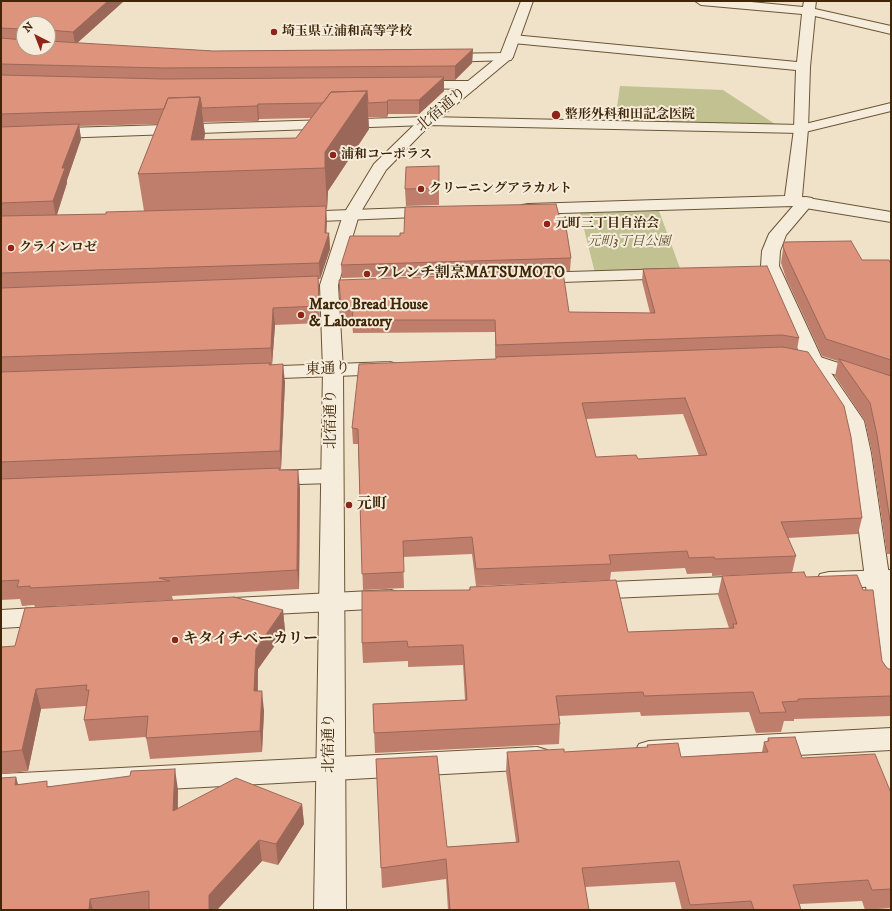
<!DOCTYPE html>
<html>
<head>
<meta charset="utf-8">
<style>
  body { margin:0 }
  #map { position:relative; width:892px; height:911px; overflow:hidden; background:#f0e2c8; font-family:"IM FELL DW Pica",serif }
  canvas { display:block }
  .frame { position:absolute; inset:0; border:2px solid #402606; pointer-events:none }
  .north { position:absolute; left:16px; top:16px; width:40px; height:40px; box-sizing:border-box; background:#f5ecdb; border:1px solid #ad9d86; border-radius:50%; rotate:318deg; font-size:11px; font-weight:700; line-height:16px; text-align:center; color:#402606 }
  .north::after { content:''; display:block; margin:auto; width:14px; height:18px; background:#8f2418; clip-path:polygon(50% 0,100% 100%,50% 72%,0 100%) }
</style>
</head>
<body>
<div id="map">
<canvas width="892" height="911"></canvas>
<div class="frame"></div>
<div class="north">N</div>
</div>
<script>
const ctx = document.querySelector('canvas').getContext('2d');
ctx.lineJoin = 'round';
function fillPath(path, color) { ctx.fillStyle = color; ctx.fill(path, 'evenodd'); }
const toPath = rows => new Path2D(rows.map(r => 'M' + r).join(''));
function trace(path, color, width, dash) { ctx.strokeStyle = color; ctx.lineWidth = width; ctx.lineCap = dash ? 'butt' : 'round'; ctx.setLineDash(dash || []); ctx.stroke(path); }
function write(font, color, halo, rows, align = 'center') {
  ctx.font = font + ' "IM FELL DW Pica","Noto Serif JP",serif'; ctx.lineWidth = 4; ctx.setLineDash([]); ctx.textBaseline = 'middle'; ctx.strokeStyle = halo; ctx.fillStyle = color; for (const [text, x, y, turn = 0] of rows) {
    ctx.save(); ctx.translate(x, y); ctx.rotate((+turn || 0) * Math.PI / 180); ctx.textAlign = isNaN(turn) ? turn : align; if (halo) ctx.strokeText(text, 0, 0); ctx.fillText(text, 0, 0); ctx.restore();
  }
}
const green = toPath([
  [620,86,723,90,775,124,615,121],
  [659,211,681,271,595,273,580,213]
]);
const pedestrian = toPath([
  [891,103,891,111,801,133,427,125,1,140,1,130,427,117,801,125,891,103],
  [806,197,812,198,814,202,786,235,780,251,779,266,823,361,864,421,871,453,891,589,891,690,882,687,878,680,849,453,842,421,803,361,761,266,762,251,769,234,800,198,806,197]
]);
const minor = toPath([
  [695,1,741,1,803,7,804,1,816,1,815,9,891,26,891,34,815,16,810,67,808,129,802,197,891,212,891,222,793,206,528,214,522,213,520,209,522,205,528,204,785,196,794,129,796,70,513,43,506,39,513,35,797,62,802,14,701,5,695,1],
  [506,53,511,54,513,57,511,60,443,62,438,61,436,58,438,55,443,54,506,53],
  [414,81,471,81,476,82,478,85,476,88,471,89,409,88,407,85,409,82,414,81],
  [435,207,441,208,443,212,441,216,296,222,290,221,288,217,290,213,296,212,435,207],
  [671,269,677,270,680,274,677,278,534,283,528,282,525,278,528,274,534,273,671,269],
  [786,350,820,357,891,380,891,393,809,366,779,360,776,356,779,352,786,350],
  [390,362,397,364,400,368,397,372,390,374,254,379,247,377,244,373,247,369,254,367,390,362],
  [332,469,340,471,343,476,340,481,332,483,268,485,260,483,257,478,260,473,268,471,332,469],
  [891,570,891,586,829,588,820,586,817,580,820,574,829,572,891,570],
  [749,576,758,578,761,584,758,590,749,592,588,599,579,597,576,591,579,585,588,583,749,576],
  [391,590,400,593,404,599,400,605,391,608,234,616,225,613,221,607,225,601,234,598,391,590],
  [52,607,61,610,65,616,61,622,52,625,1,628,1,610,52,607],
  [891,728,891,750,649,763,639,760,635,752,639,744,649,741,891,728],
  [537,747,547,750,551,758,547,766,537,769,1,798,1,774,537,747]
]);
const tertiary = toPath([
  [521,1,533,1,513,57,423,132,386,170,359,215,338,285,343,370,346,910,314,910,323,370,320,285,343,215,374,164,413,126,500,55,521,1]
]);
const wall = toPath([
  [1,1,124,1,77,43,213,51,473,49,472,63,455,80,444,80,444,91,419,114,388,114,387,117,368,117,369,129,328,191,327,209,326,209,326,233,329,233,330,249,320,279,318,279,320,323,275,325,272,365,285,382,281,469,279,470,300,488,299,589,172,596,173,600,35,607,34,605,22,606,20,599,1,600],
  [24,24,48,24,48,48,24,48],
  [311,118,296,138,204,140,205,134,203,122,258,121,259,119],
  [158,124,138,174,144,211,106,214,57,215,67,183,67,180,81,139,79,126],
  [439,188,439,205,406,206,405,189],
  [562,227,571,258,570,271,342,278,341,265,400,236],
  [784,242,862,260,891,264,891,554,887,554,872,453,865,421,835,376,838,361,822,356,786,278,781,263],
  [643,269,799,338,797,350,862,518,858,534,788,538,796,556,792,573,806,577,882,661,887,668,891,670,891,716,794,719,794,721,784,721,781,732,756,733,749,712,641,716,640,712,559,716,560,724,559,744,375,753,373,704,465,700,463,665,408,667,408,661,363,663,362,643,469,590,470,587,628,632,729,628,718,595,722,576,788,573,712,576,712,573,687,574,685,568,611,572,610,580,476,586,472,554,403,557,404,588,363,590,358,444,353,444,352,428,496,359,496,357,495,357,495,332,353,333,352,322,342,322,339,280,569,312,650,313,642,281],
  [683,414,699,456,638,459,596,457,586,419],
  [283,610,285,631,258,669,258,691,264,711,262,752,150,759,146,737,89,741,84,720,86,706,41,709,28,771,1,774,1,647,15,646],
  [768,738,802,758,891,793,891,908,865,910,862,901,800,904,801,910,682,910,675,882,585,887,589,910,448,910,446,879,382,888,376,759,447,847,516,842,506,772,507,752,564,752,647,748,647,745,681,757,762,752,764,742,767,742],
  [18,784,49,786,178,790,178,809,302,804,304,824,278,865,262,861,217,910,1,910]
]);
const shadedWall = toPath([
  [108,1,124,1,75,45,73,32],
  [473,49,472,63,455,80,455,66],
  [444,77,444,91,419,114,419,100],
  [367,91,369,129,328,191,327,209,325,168,325,152],
  [200,97,205,134,198,172,191,140],
  [388,100,388,114,387,117,387,102],
  [258,104,259,119,258,121,257,106],
  [79,124,81,139,67,180,67,183,56,217,53,201,62,168],
  [326,206,327,222,326,242,329,233,330,249,320,279,319,263,325,233],
  [318,276,319,293,320,323,319,306],
  [273,308,275,325,272,365,271,348],
  [283,364,285,382,281,469,280,451],
  [298,470,300,488,299,589,297,570],
  [283,610,285,631,258,669,257,712,254,691,256,649],
  [36,689,41,709,28,771,22,750],
  [262,691,264,711,262,752,260,731],
  [175,769,178,790,177,832,173,811],
  [16,777,22,798,15,785],
  [302,804,304,824,278,865,276,844],
  [259,840,262,861,217,910,209,910,209,895],
  [90,899,93,910,89,910]
]);
const building = toPath([
  [1,1,108,1,73,32,48,30,48,24,24,24,24,33,23,33,22,29,1,28,1,1],
  [1,38,24,40,24,48,48,48,48,41,213,51,473,49,455,66,163,68,1,64,1,38],
  [1,75,163,79,444,77,419,100,388,100,387,102,368,103,367,91,331,92,323,103,258,104,257,106,202,108,200,97,168,98,164,109,1,114,1,75],
  [367,91,325,152,325,168,138,174,168,98,200,97,191,140,296,138,331,92,367,91],
  [79,124,62,168,65,168,53,201,1,203,1,127,79,124],
  [439,166,439,188,405,189,406,167,439,166],
  [556,204,562,227,566,227,571,258,341,265,350,236,400,236,400,233,404,233,405,207,556,204],
  [326,206,325,233,329,233,319,263,1,273,1,216,106,214,106,212,326,206],
  [851,241,862,260,889,260,891,264,891,360,826,339,789,261,783,247,784,242,851,241],
  [767,266,799,338,782,335,496,345,495,320,352,320,353,310,341,310,339,280,563,272,569,312,655,313,643,269,767,266],
  [318,276,319,306,273,308,271,348,1,357,1,288,318,276],
  [783,347,808,352,844,406,851,437,862,518,781,522,796,556,715,559,714,557,689,558,687,551,609,555,611,564,476,569,472,537,403,541,404,572,362,574,358,429,352,428,359,364,496,359,496,357,783,347],
  [685,398,707,455,638,459,636,455,596,457,582,403,685,398],
  [839,359,891,376,891,527,877,435,870,403,839,359],
  [270,363,269,365,283,364,280,451,1,462,1,372,270,363],
  [279,468,279,470,298,470,297,570,159,578,170,581,30,588,30,586,17,587,19,580,1,581,1,479,279,468],
  [804,572,806,577,857,575,863,590,873,590,882,661,887,668,891,670,891,696,798,699,798,701,782,702,786,712,760,713,753,692,644,696,643,692,556,696,560,724,374,733,373,704,467,700,463,645,408,647,407,641,362,643,362,591,470,590,470,587,616,580,628,632,734,628,733,624,737,624,722,576,804,572],
  [234,597,283,610,256,649,254,691,262,691,260,731,146,738,148,716,84,720,89,690,86,690,87,685,36,689,22,750,1,752,1,647,15,646,25,608,234,597],
  [795,737,802,758,875,754,891,793,891,889,872,890,868,880,793,885,801,910,754,910,751,901,690,905,679,861,582,868,589,910,450,910,446,859,381,868,376,759,437,756,447,847,519,842,507,752,564,749,564,752,648,747,647,745,678,743,681,757,768,752,764,742,769,741,768,738,795,737],
  [175,769,173,811,236,778,302,804,276,844,259,840,209,895,209,910,149,910,149,891,90,899,89,910,1,910,1,778,16,777,15,785,47,781,47,787,130,776,131,771,175,769]
]);
const markers = [
  [274,32,4,"#8f2418"],
  [556,115,5,"#8f2418"],
  [333,155,4,"#8f2418"],
  [421,189,4,"#8f2418"],
  [547,224,4,"#8f2418"],
  [11,248,4,"#8f2418"],
  [367,274,4,"#8f2418"],
  [301,315,4,"#8f2418"],
  [349,505,4,"#8f2418"],
  [175,640,4,"#8f2418"]
];
const farPoinames = [
  ["埼玉県立浦和高等学校",282,32],
  ["整形外科和田記念医院",565,115],
  ["浦和コーポラス",341,155],
  ["クリーニングアラカルト",429,189],
  ["元町三丁目自治会",555,224],
  ["クラインロゼ",19,248]
];
const farParknames = [
  ["元町3丁目公園",629,242]
];
const streetNames = [
  ["北宿通り",442,110,-40],
  ["東通り",328,370,-2],
  ["北宿通り",332,419,-90],
  ["北宿通り",330,743,-90]
];
const poiNames = [
  ["フレンチ割烹MATSUMOTO",375,274],
  ["Marco Bread House",309,306],
  ["& Laboratory",309,323],
  ["元町",357,505],
  ["キタイチベーカリー",183,640]
];
fillPath(green, '#c1c191');
trace(pedestrian, '#6c5536', 2);
trace(minor, '#6c5536', 2);
trace(tertiary, '#6c5536', 2);
fillPath(pedestrian, '#f5ecdb');
fillPath(minor, '#f5ecdb');
fillPath(tertiary, '#f5ecdb');
fillPath(wall, '#bf7e6c');
fillPath(shadedWall, '#9b6758');
fillPath(building, '#de937d');
trace(building, '#9b6758', 1);
for (const [x, y, r, color] of markers) { const dot = new Path2D(); dot.arc(x, y, r, 0, 2 * Math.PI); ctx.fillStyle = color; ctx.fill(dot); trace(dot, '#f5ecdb', 1.5); }
write('bold 13px', '#402606', '#f5ecdb', farPoinames, 'left');
write('italic 13px', '#604d29', '#f5ecdb', farParknames);
write('15px', '#402606', '#f5ecdb', streetNames);
write('bold 15px', '#402606', '#f5ecdb', poiNames, 'left');
</script>
</body>
</html>
